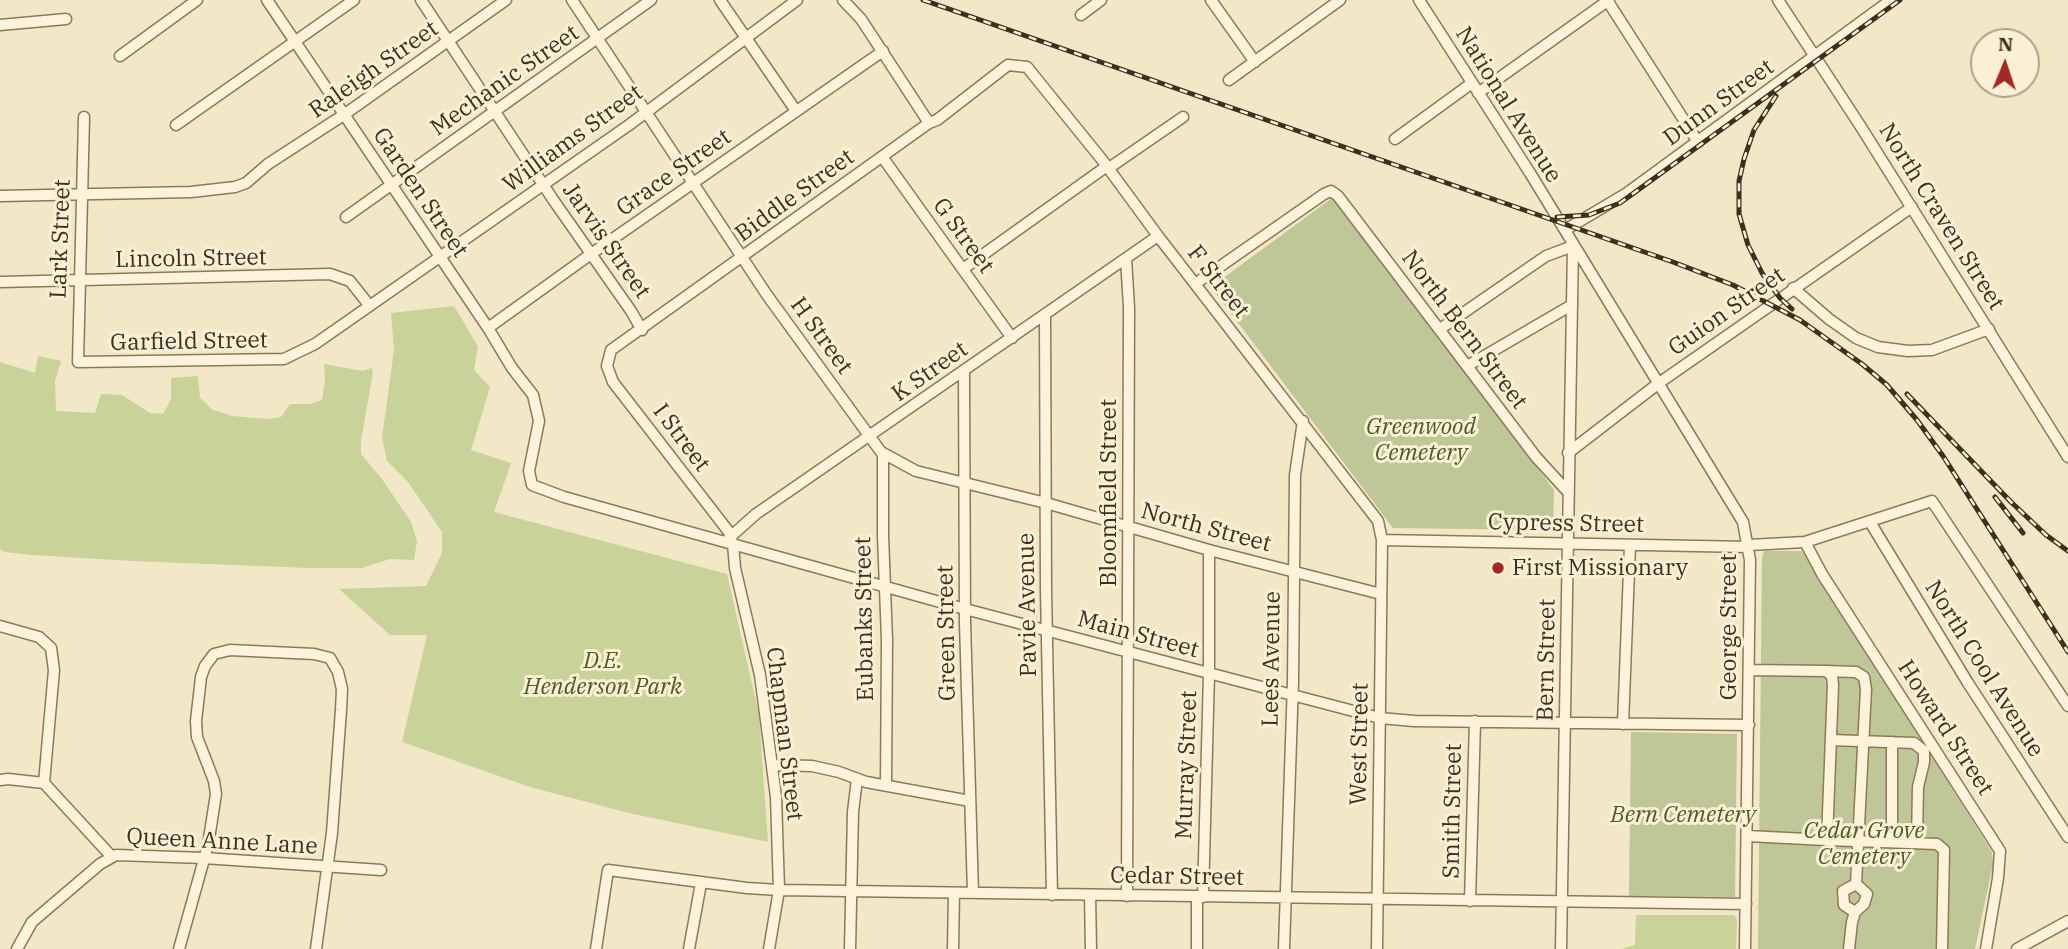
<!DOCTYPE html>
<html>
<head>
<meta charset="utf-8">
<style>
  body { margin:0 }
  #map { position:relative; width:2068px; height:949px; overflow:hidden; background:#f2e7c6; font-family:"IBM Plex Serif",serif }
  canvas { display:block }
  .north { position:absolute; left:1970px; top:28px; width:70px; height:70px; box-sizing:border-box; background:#f9f0d6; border:2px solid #aea38c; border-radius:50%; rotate:2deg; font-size:19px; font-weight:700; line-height:28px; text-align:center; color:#3e2f1e }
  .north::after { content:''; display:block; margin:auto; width:24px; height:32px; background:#a42824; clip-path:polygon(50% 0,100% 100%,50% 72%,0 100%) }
</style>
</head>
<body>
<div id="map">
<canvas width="2068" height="949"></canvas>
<div class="north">N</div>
</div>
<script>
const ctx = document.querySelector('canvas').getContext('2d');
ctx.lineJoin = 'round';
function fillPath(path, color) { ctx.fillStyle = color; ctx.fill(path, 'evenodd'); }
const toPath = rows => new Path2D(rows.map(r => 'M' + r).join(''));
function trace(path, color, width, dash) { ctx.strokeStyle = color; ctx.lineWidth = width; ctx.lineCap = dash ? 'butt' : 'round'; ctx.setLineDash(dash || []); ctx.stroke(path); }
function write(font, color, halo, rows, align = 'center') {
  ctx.font = font + ' "IBM Plex Serif",serif'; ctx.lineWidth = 6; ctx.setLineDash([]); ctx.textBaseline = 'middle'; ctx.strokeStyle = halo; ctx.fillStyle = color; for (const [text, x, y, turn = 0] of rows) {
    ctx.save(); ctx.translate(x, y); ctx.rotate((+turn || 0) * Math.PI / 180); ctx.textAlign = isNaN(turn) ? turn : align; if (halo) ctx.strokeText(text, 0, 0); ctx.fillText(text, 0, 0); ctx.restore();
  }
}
const green = toPath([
  [454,306,478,347,474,370,490,387,471,450,511,463,494,512,727,574,759,715,768,842,629,813,530,787,402,742,427,635,390,635,339,589,426,586,442,553,442,532,408,482,387,461,382,438,394,350,391,313],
  [38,356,61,361,55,381,56,411,95,413,101,394,122,395,150,413,163,414,171,399,171,378,198,376,200,398,213,410,232,416,267,419,281,417,290,404,311,404,322,400,325,380,324,364,363,371,371,368,373,372,361,441,361,454,382,479,411,522,417,541,414,560,390,559,362,568,310,568,133,561,32,555,5,552,0,549,0,362,35,373],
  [1636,915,1734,915,1737,920,1736,949,1621,949,1635,945]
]);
const cemetery = toPath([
  [1332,198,1554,490,1553,530,1393,528,1211,287],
  [1764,551,1802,551,1992,852,1993,864,1975,949,1758,949,1762,557],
  [1631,732,1737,734,1735,897,1629,896]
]);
const minor = toPath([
  [267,0,488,328,512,368,533,395,539,421,529,471,532,485,564,497,965,609,1380,718,1414,721,1749,725],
  [421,0,554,201,631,311,642,330],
  [572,0,767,295,881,452,916,471,1046,503,1209,550,1381,594],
  [720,0,796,111],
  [843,0,861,19,929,123],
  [1211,0,1255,62],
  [1419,0,1530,173,1743,522,1750,560,1745,949],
  [1607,0,1698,142],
  [1778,0,1861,127,2068,457],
  [1081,15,1101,0],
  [0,25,66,19],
  [120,56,197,0],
  [1229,80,1340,0],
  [1478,93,1609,0],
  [84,117,78,362,284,359,315,344,629,125,797,0],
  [176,125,354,0],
  [1395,139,1472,83],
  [883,158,1012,338],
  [1109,168,1183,117],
  [0,196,191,192,235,187,246,183,268,164,345,114,506,0],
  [346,217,651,0],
  [1565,230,1627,193,1891,0],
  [1126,258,1129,308,1127,896],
  [963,269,1107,166],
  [0,282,330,274,350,281,369,305],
  [1195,284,1324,194,1331,191,1338,196,1536,457,1568,492],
  [1793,288,1829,319,1856,338,1878,347,1908,351,1932,350,1989,329],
  [1045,314,1046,590,1052,895],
  [488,328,591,254,883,51],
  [1440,329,1546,256,1573,246,1561,949],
  [1467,366,1570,306],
  [964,372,965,622,973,893],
  [883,453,883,536,887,640,886,785],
  [1568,453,1659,383,1912,207],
  [1870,522,1968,683,2068,837],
  [732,536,613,382,607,366,611,350,929,123,937,120,1008,65,1027,67,1103,161,1158,236,1378,521,1382,540,1377,949],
  [729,538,756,514,1158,236],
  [1382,540,1749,547],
  [1805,542,1822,574,2000,851,1998,878,1986,949],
  [733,543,735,568,760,675,776,797,779,890,769,949],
  [1749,545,1805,542,1932,501,2068,706],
  [0,626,39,637,51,648,54,670,44,783,112,857],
  [1826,671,1856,672,1864,677,1866,689,1856,884,1843,891,1844,905,1855,912,1864,904,1867,894,1856,884],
  [1623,724,1630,545],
  [1831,740,1914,743,1924,751,1924,762,1918,787,1917,842],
  [773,765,812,766,839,772,866,782,970,801],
  [0,780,8,779,44,783],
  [1747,836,1827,840,1833,685,1832,676,1826,671,1749,670],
  [1827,840,1937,844,1944,850,1942,949],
  [1892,842,1892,742],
  [1090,895,1091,949],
  [1203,897,1209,674,1209,550],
  [1470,901,1475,721],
  [17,949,32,922,100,864,116,855,204,858,381,870],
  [179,949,208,845,216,794,214,781,197,737,196,721,201,677,205,666,214,654,230,650,314,654,330,658,338,672,342,689,341,710,332,833,316,949],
  [596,949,608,870,747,888,779,890,1746,904],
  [689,949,701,883],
  [850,949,853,812,857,779],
  [953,949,954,893],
  [1197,949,1197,897],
  [1284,949,1293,682,1295,475,1303,421],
  [1849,949,1852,922,1855,912],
  [2017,949,2068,921]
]);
const rail = toPath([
  [923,0,1673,262,1733,285,1800,320,1862,364,1887,385,1917,420,1943,456,2068,652],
  [1776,96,1754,130,1744,159,1739,181,1739,214,1748,245,1762,273,1780,298,1792,309],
  [1557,217,1589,215,1620,203,1900,0],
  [1907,394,2011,502,2046,535,2068,551],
  [1995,497,2023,533]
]);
const markers = [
  [1498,568,7,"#a42824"]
];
const streetNames = [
  ["Raleigh Street",374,70,-35],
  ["Mechanic Street",505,81,-35],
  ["Dunn Street",1719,103,-36],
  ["National Avenue",1508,105,58],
  ["Williams Street",573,139,-36],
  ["Grace Street",674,173,-35],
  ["Garden Street",420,193,56],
  ["Biddle Street",795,196,-36],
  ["North Craven Street",1941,217,58],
  ["G Street",963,236,54],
  ["Lark Street",61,239,-88],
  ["Jarvis Street",606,241,55],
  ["Lincoln Street",191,259,-1],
  ["F Street",1218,282,52],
  ["Guion Street",1727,312,-35],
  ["North Bern Street",1464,330,53],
  ["H Street",821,336,54],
  ["Garfield Street",189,342,-1],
  ["K Street",930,372,-35],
  ["I Street",681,438,53],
  ["Bloomfield Street",1109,493,-90],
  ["Cypress Street",1566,524,1],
  ["North Street",1206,528,15],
  ["Pavie Avenue",1028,605,-91],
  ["Eubanks Street",865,619,-91],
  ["George Street",1729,627,-90],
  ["Green Street",947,633,-91],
  ["Main Street",1138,635,15],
  ["Lees Avenue",1272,659,-89],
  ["Bern Street",1547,660,-89],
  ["North Cool Avenue",1984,669,58],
  ["Howard Street",1945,728,57],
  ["Chapman Street",784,734,83],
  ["West Street",1360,744,-89],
  ["Murray Street",1187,765,-88],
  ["Smith Street",1453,811,-89],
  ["Queen Anne Lane",222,842,3],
  ["Cedar Street",1177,877,1]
];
const parkNames = [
  ["Greenwood",1421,427],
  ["Cemetery",1421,453],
  ["D.E.",603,661],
  ["Henderson Park",603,687],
  ["Bern Cemetery",1683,815],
  ["Cedar Grove",1864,831],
  ["Cemetery",1864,857]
];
const poiNames = [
  ["First Missionary",1512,568]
];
fillPath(green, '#c9d298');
fillPath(cemetery, '#bfc698');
trace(minor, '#8f7859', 13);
trace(minor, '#fcf3da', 10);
trace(rail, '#3e2f1e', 5);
trace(rail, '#f9f0d6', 2.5, [8]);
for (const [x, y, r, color] of markers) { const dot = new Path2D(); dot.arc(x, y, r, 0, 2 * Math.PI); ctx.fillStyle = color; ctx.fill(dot); trace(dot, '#f9f0d6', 2.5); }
write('23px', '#3e2f1e', '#f9f0d6', streetNames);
write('italic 23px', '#4c5c23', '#f9f0d6', parkNames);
write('23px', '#3e2f1e', '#f9f0d6', poiNames, 'left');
</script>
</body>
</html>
